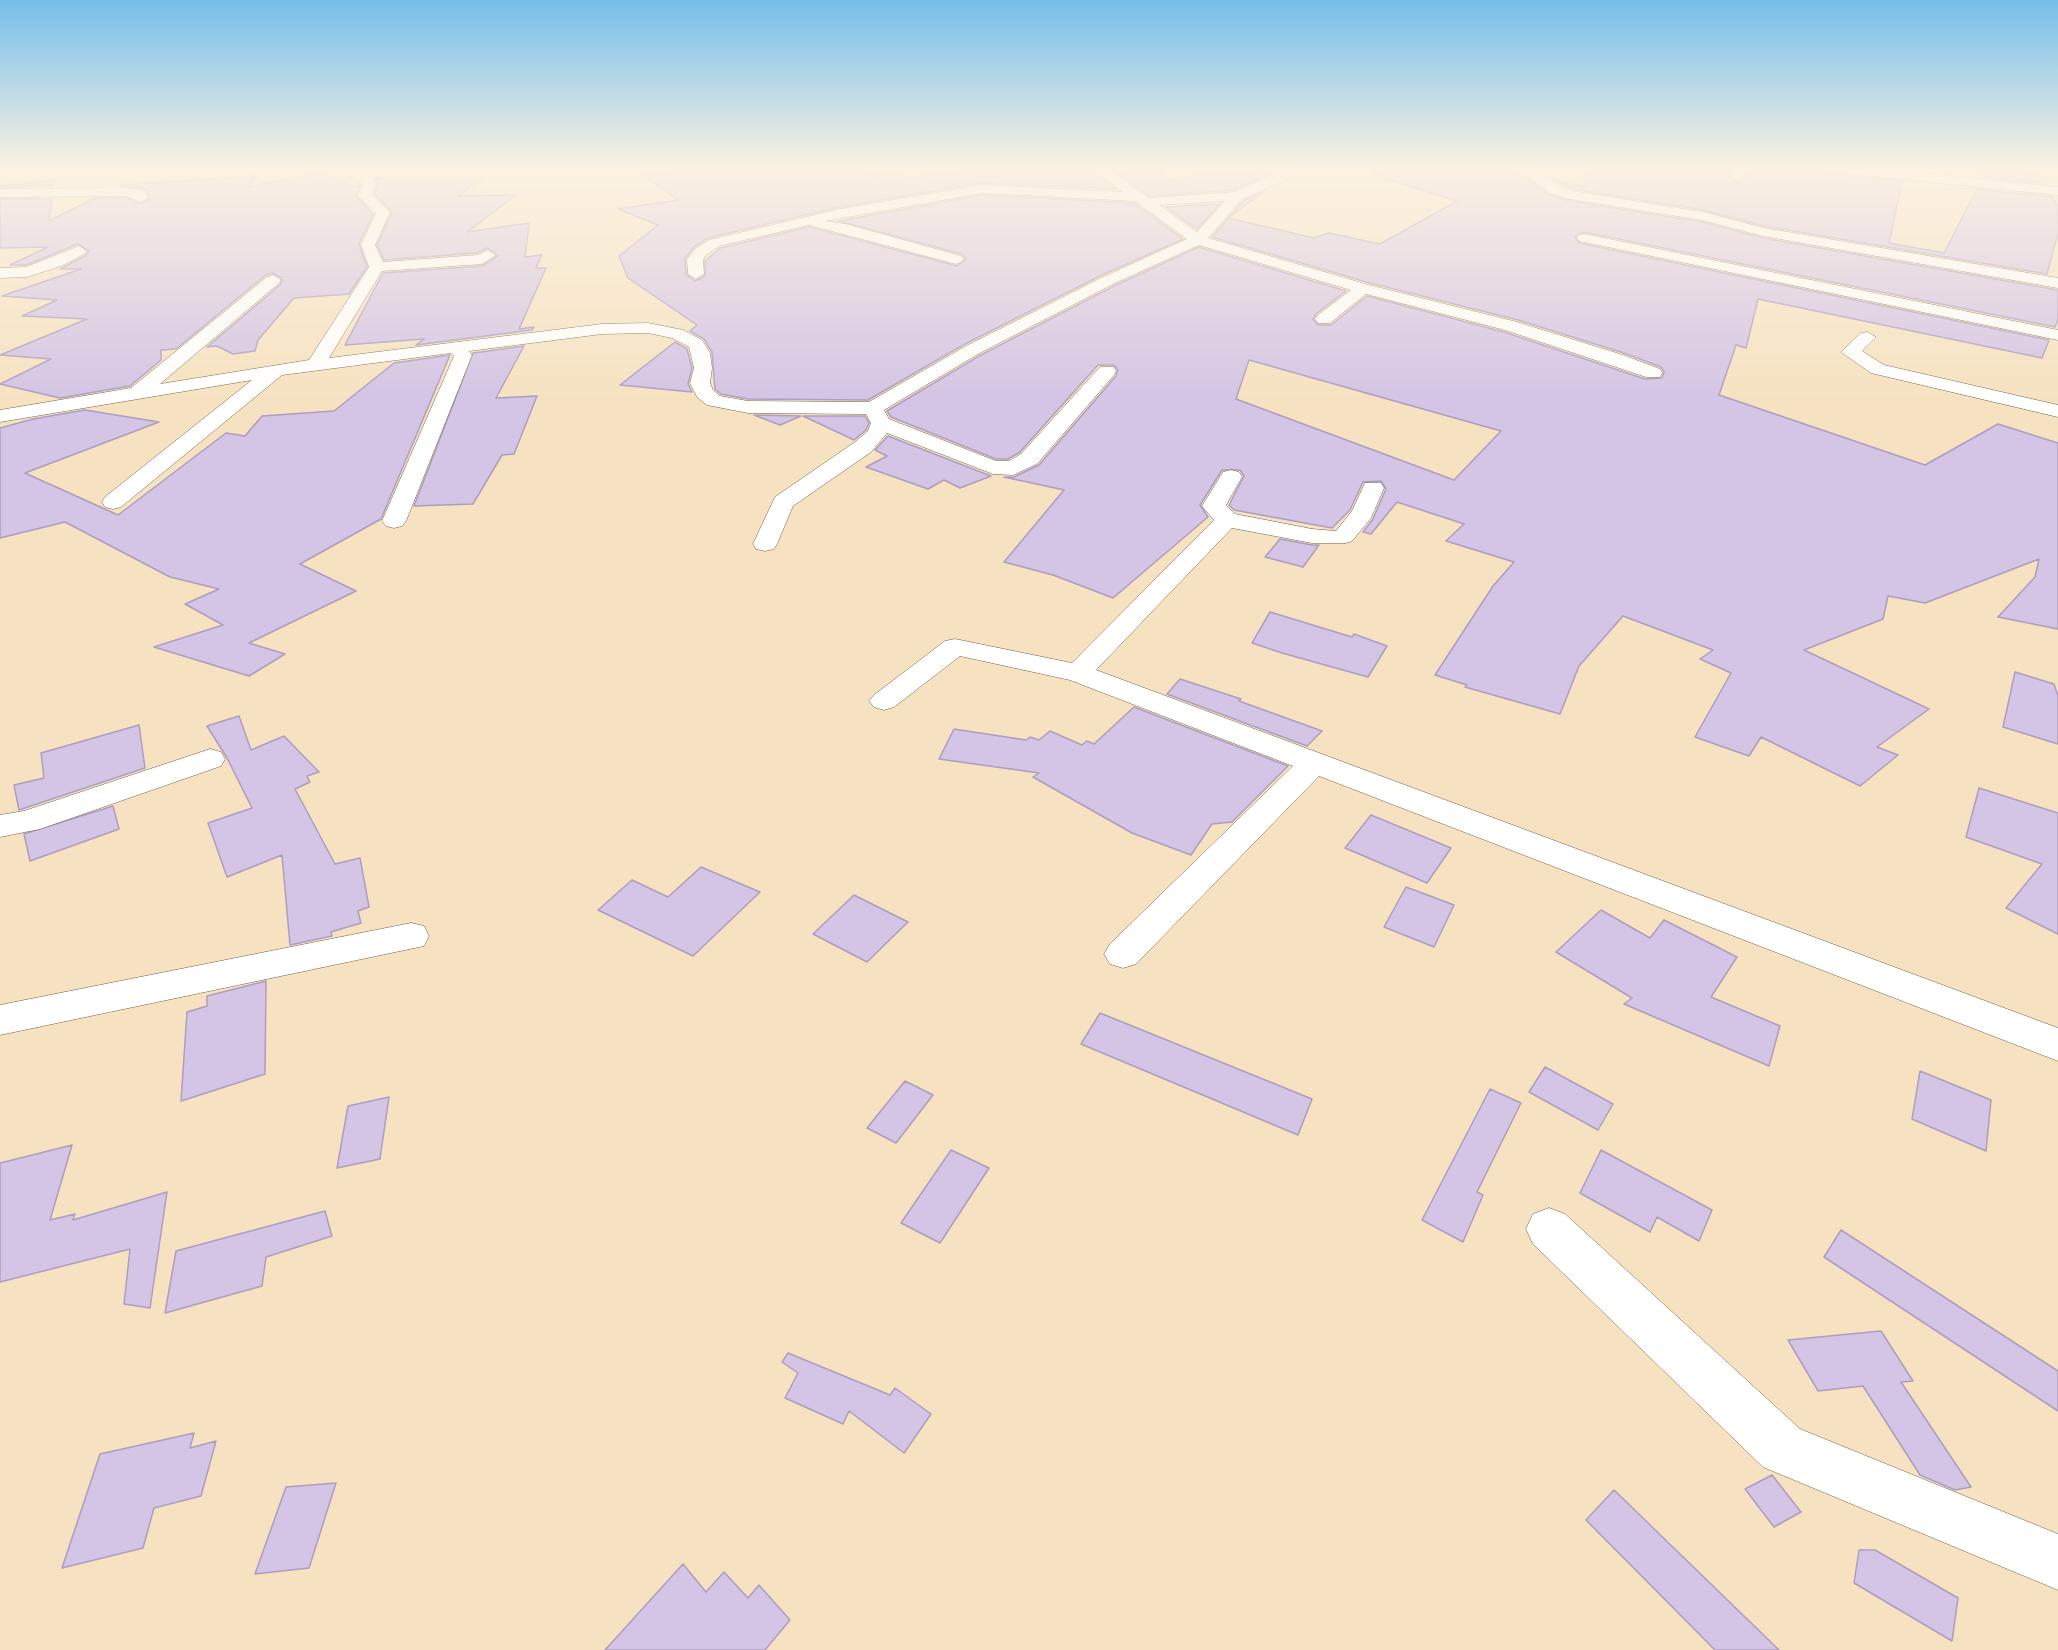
<!DOCTYPE html>
<html>
<head>
<meta charset="utf-8">
<style>
  body { margin:0 }
  canvas { display:block; background:#f6e2c1 }
</style>
</head>
<body>
<canvas width="2058" height="1650"></canvas>
<script>
const ctx = document.querySelector('canvas').getContext('2d');
ctx.lineJoin = 'round';
function fillPath(path, color) { ctx.fillStyle = color; ctx.fill(path, 'evenodd'); }
const toPath = rows => new Path2D(rows.map(r => 'M' + r).join(''));
function trace(path, color, width, dash) { ctx.strokeStyle = color; ctx.lineWidth = width; ctx.lineCap = dash ? 'butt' : 'round'; ctx.setLineDash(dash || []); ctx.stroke(path); }
const building = toPath([
  [691,168,864,168,877,176,901,174,908,178,976,168,1090,168,1116,189,982,183,839,207,708,238,694,247,685,259,686,274,695,281,705,276,705,261,720,248,809,227,957,266,966,259,962,254,839,221,982,195,1134,203,1183,239,1102,275,965,344,868,400,748,399,721,394,715,389,712,352,704,339,690,331,697,325,628,278,619,256,658,225,618,209,678,200,643,175,691,168],
  [1111,168,1163,168,1164,181,1221,171,1234,176,1261,168,1282,168,1234,190,1149,196,1111,168],
  [1375,168,1503,168,1533,182,1549,195,1569,201,1702,222,1763,238,2058,290,2058,319,2055,327,1584,232,1575,237,1579,243,2049,340,2042,358,1758,299,1746,348,1736,345,1719,395,1925,465,1998,424,2058,443,2058,629,1998,617,2035,577,2039,559,1925,603,1888,596,1883,619,1804,650,1929,709,1877,747,1898,755,1860,786,1761,737,1749,756,1695,737,1731,673,1700,659,1713,650,1623,616,1579,666,1560,714,1465,687,1467,685,1435,675,1493,586,1514,562,1446,541,1464,524,1397,502,1371,534,1363,532,1373,519,1386,489,1381,481,1363,482,1350,510,1332,528,1234,510,1229,505,1244,476,1240,470,1222,470,1200,505,1208,517,1113,598,1053,575,1004,562,1064,490,1004,477,1014,477,1039,465,1116,376,1118,370,1114,365,1098,365,1020,452,1008,459,996,459,891,417,887,411,979,356,1116,285,1199,247,1346,291,1316,314,1313,319,1318,325,1331,325,1367,296,1504,332,1645,379,1662,378,1664,372,1661,367,1624,353,1518,320,1370,283,1212,237,1243,201,1263,192,1228,218,1314,238,1329,233,1380,244,1457,201,1374,175,1375,168],
  [1249,360,1501,431,1454,480,1236,399,1249,360],
  [1587,168,1733,168,1729,176,1737,182,1744,180,1750,168,1824,168,1832,174,1902,181,1889,243,1944,253,1977,189,2052,197,2058,206,2058,233,2047,274,1764,226,1703,210,1573,189,1555,180,1585,187,1587,168],
  [1978,168,2022,168,2025,174,2040,176,2044,183,1982,177,1978,168],
  [321,173,357,187,360,184,356,196,373,214,359,244,367,267,349,294,294,298,258,340,255,351,233,354,217,346,207,347,281,284,282,278,272,273,266,275,176,349,161,350,161,360,130,386,60,398,0,384,51,359,0,355,87,319,22,316,57,300,2,296,81,269,60,269,85,256,89,251,78,244,26,265,10,265,48,247,0,248,0,199,52,199,49,221,95,198,127,198,140,204,150,199,146,189,120,185,257,176,248,187,321,173],
  [374,178,483,178,458,196,516,195,467,232,529,223,525,257,542,255,536,268,546,268,519,329,534,327,532,330,416,345,424,339,345,345,383,273,482,266,498,256,487,248,477,253,384,260,377,245,392,212,375,194,378,181,374,178],
  [54,180,53,186,0,187,0,186,54,180],
  [1220,204,1197,229,1166,207,1220,204],
  [675,342,687,349,692,368,688,384,692,392,620,385,675,342],
  [524,346,496,398,537,396,514,454,502,455,473,504,414,506,473,353,524,346],
  [450,355,381,519,300,564,356,591,249,643,285,654,249,676,154,647,223,625,185,604,219,589,170,577,65,522,0,538,0,428,33,419,85,410,159,422,25,473,118,515,226,433,245,436,262,416,334,411,394,363,450,355],
  [754,415,801,416,780,425,754,415],
  [803,416,865,416,869,423,866,430,854,440,803,416],
  [888,436,991,476,960,488,944,480,928,489,866,467,887,456,875,450,888,436],
  [1280,539,1312,545,1319,545,1303,567,1265,557,1280,539],
  [1270,612,1352,637,1354,634,1387,646,1368,677,1282,653,1252,643,1270,612],
  [2015,672,2054,684,2058,696,2058,744,2003,727,2015,672],
  [1180,679,1241,699,1239,701,1322,731,1307,746,1167,694,1180,679],
  [1134,707,1288,766,1232,822,1212,824,1191,855,1132,833,1033,777,1039,773,939,759,954,729,1026,740,1030,737,1039,740,1050,731,1082,745,1087,741,1094,744,1134,707],
  [239,716,251,750,284,736,319,772,307,776,310,782,295,789,335,864,360,858,369,907,358,911,361,923,331,932,332,936,290,945,282,855,227,877,208,823,252,808,227,758,207,726,239,716],
  [139,725,145,768,19,810,14,785,44,778,41,753,139,725],
  [1979,788,2058,813,2058,934,2006,908,2042,864,1966,837,1979,788],
  [113,806,119,829,30,861,24,834,113,806],
  [1371,815,1451,848,1427,883,1345,848,1371,815],
  [701,867,760,892,693,956,598,910,632,880,668,897,701,867],
  [1406,887,1454,905,1434,947,1384,927,1406,887],
  [854,895,908,922,867,962,813,934,854,895],
  [1601,910,1650,938,1664,920,1737,957,1711,997,1780,1026,1769,1066,1624,1004,1632,998,1556,952,1601,910],
  [266,981,265,1074,181,1101,187,1012,207,1006,207,996,266,981],
  [1100,1013,1312,1099,1298,1135,1081,1044,1100,1013],
  [1545,1067,1613,1104,1598,1130,1529,1092,1545,1067],
  [1920,1071,1991,1100,1986,1151,1912,1119,1920,1071],
  [905,1081,933,1095,896,1143,867,1128,905,1081],
  [1490,1089,1521,1103,1477,1192,1483,1195,1463,1242,1422,1220,1490,1089],
  [389,1097,380,1159,337,1168,348,1106,389,1097],
  [72,1145,50,1220,75,1214,73,1220,167,1192,150,1308,124,1304,130,1249,0,1282,0,1163,72,1145],
  [951,1150,989,1168,940,1243,901,1223,951,1150],
  [1601,1150,1712,1210,1699,1241,1657,1217,1650,1232,1580,1193,1601,1150],
  [325,1211,332,1236,266,1257,262,1286,165,1313,176,1251,325,1211],
  [1841,1230,2058,1371,2058,1411,1824,1257,1841,1230],
  [1881,1331,1913,1381,1901,1382,1971,1487,1955,1490,1920,1475,1863,1386,1818,1391,1788,1340,1881,1331],
  [788,1353,890,1395,895,1388,931,1414,904,1453,849,1411,843,1424,785,1398,798,1373,782,1362,788,1353],
  [194,1433,190,1448,216,1441,201,1496,154,1508,143,1548,62,1568,100,1454,194,1433],
  [1772,1475,1801,1512,1774,1527,1745,1489,1772,1475],
  [336,1483,309,1568,255,1574,286,1487,336,1483],
  [1614,1490,1779,1650,1715,1650,1586,1520,1614,1490],
  [1859,1550,1875,1550,1958,1598,1952,1641,1854,1583,1859,1550],
  [683,1564,706,1592,724,1572,748,1598,759,1585,790,1620,765,1650,605,1650,683,1564]
]);
const minor = toPath([
  [338,168,354,168,376,182,372,195,390,212,375,245,383,262,478,255,488,250,496,255,482,264,382,271,329,358,602,324,648,323,683,330,702,340,710,353,712,368,710,383,713,390,720,396,748,401,869,402,966,346,1103,277,1187,239,1135,201,982,193,825,221,846,224,961,256,964,259,961,262,956,264,809,225,719,246,706,255,703,260,704,274,696,279,688,274,687,260,695,249,709,240,840,209,982,185,1123,192,1092,168,1107,168,1148,198,1235,192,1284,170,1313,168,1242,199,1208,238,1369,285,1517,322,1623,355,1660,369,1662,373,1660,377,1646,377,1505,330,1366,294,1330,323,1318,323,1315,319,1318,315,1351,290,1199,245,1115,283,978,354,884,410,889,419,996,461,1009,461,1021,454,1100,367,1114,367,1116,371,1114,375,1037,464,1013,475,993,474,887,433,871,452,793,506,777,544,774,549,765,551,756,549,753,544,775,497,855,442,868,431,871,423,866,414,748,413,707,405,697,397,690,383,694,368,689,347,672,338,648,333,602,334,469,351,472,355,406,521,402,526,394,528,386,526,382,521,454,356,451,353,282,375,121,507,113,509,105,507,102,502,105,497,252,380,0,422,0,410,131,388,267,277,273,275,281,280,279,283,160,384,309,360,369,267,361,245,376,213,358,196,363,183,338,168],
  [1225,201,1197,232,1159,205,1225,201],
  [1506,168,1525,168,1544,174,1560,187,1572,191,1703,212,1764,228,2058,278,2058,288,1763,236,1702,220,1569,199,1550,193,1534,180,1506,168],
  [1736,168,1748,168,1742,179,1737,180,1731,176,1736,168],
  [1826,168,1872,168,2058,187,2058,195,1832,172,1826,168],
  [127,188,146,191,148,198,141,202,127,196,0,197,0,189,127,188],
  [1584,234,2058,330,2058,340,1579,241,1577,238,1579,235,1584,234],
  [79,246,87,251,84,254,61,266,27,277,0,278,0,268,26,267,79,246],
  [1867,332,1876,337,1862,351,1884,365,2058,405,2058,417,1871,373,1841,352,1861,333,1867,332],
  [1231,470,1239,472,1242,477,1226,505,1235,514,1312,529,1336,531,1352,511,1365,483,1381,483,1384,488,1371,518,1352,541,1346,543,1312,543,1232,528,1096,670,2058,1028,2058,1061,1319,776,1136,964,1123,968,1110,964,1104,954,1110,944,1293,766,1070,680,960,656,894,707,884,710,874,707,869,701,874,695,945,641,955,639,1072,663,1214,520,1202,506,1223,472,1231,470],
  [210,749,221,752,225,759,221,766,40,829,0,837,0,815,24,811,210,749],
  [411,923,424,926,429,936,424,946,0,1035,0,1005,411,923],
  [1549,1208,1565,1214,1800,1429,2058,1534,2058,1590,1763,1467,1533,1244,1526,1229,1533,1214,1549,1208]
]);
fillPath(building, '#d4c4e5');
trace(building, '#ad9ebe', 1.5);
trace(minor, '#726143', 1);
fillPath(minor, '#fff');
const sky = ctx.createLinearGradient(0, 0, 0, 399);
sky.addColorStop(0, '#76beea');
sky.addColorStop(0.42, '#fbf2e3');
sky.addColorStop(1, '#fbf2e300');
ctx.fillStyle = sky;
ctx.fillRect(0, 0, 2058, 399);
</script>
</body>
</html>
